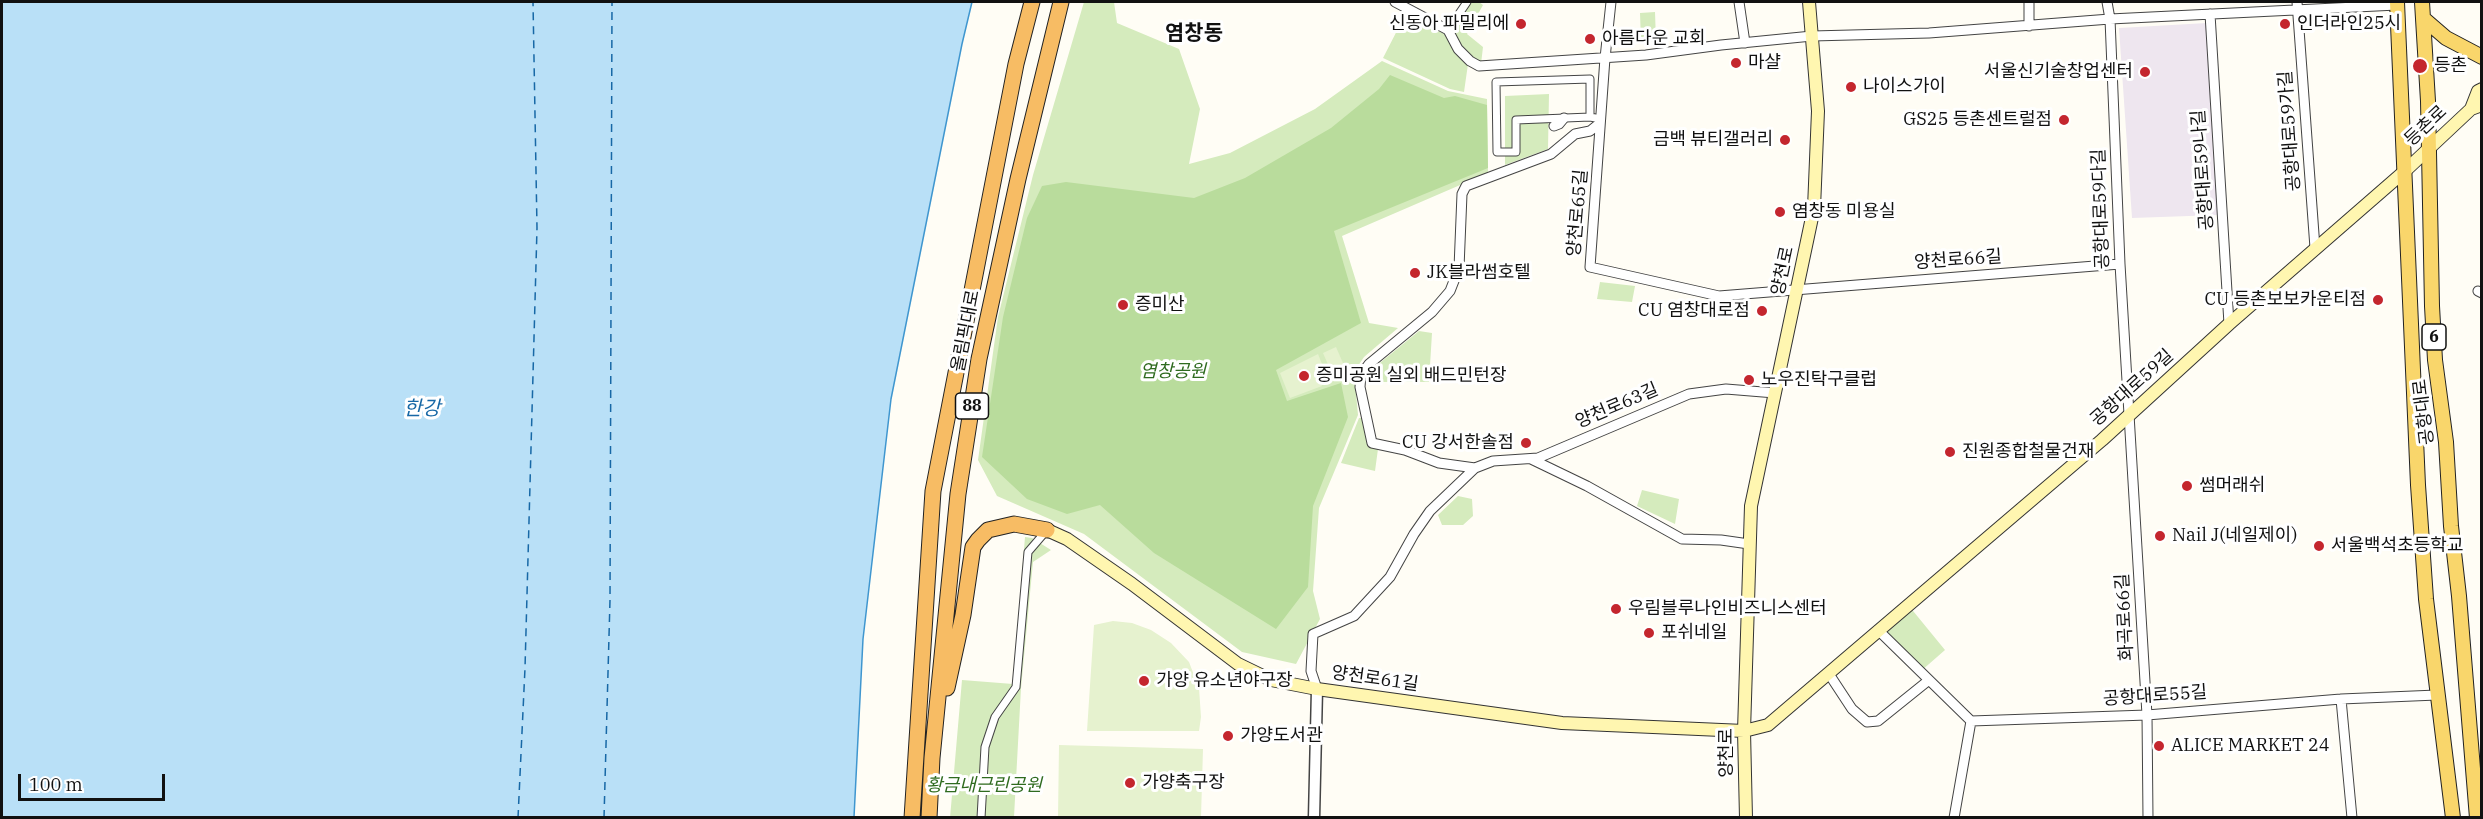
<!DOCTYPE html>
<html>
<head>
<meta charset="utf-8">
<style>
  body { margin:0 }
  #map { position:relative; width:2483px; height:819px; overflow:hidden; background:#fffdf5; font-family:"IBM Plex Serif",serif }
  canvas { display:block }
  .frame { position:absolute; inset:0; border:3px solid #111; pointer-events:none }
  .scale { position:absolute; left:18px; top:774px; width:147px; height:27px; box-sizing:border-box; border:3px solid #111; border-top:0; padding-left:8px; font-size:18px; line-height:21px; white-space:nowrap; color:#111; -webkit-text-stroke:4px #fff; paint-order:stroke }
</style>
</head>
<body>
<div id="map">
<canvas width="2483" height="819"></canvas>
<div class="frame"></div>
<div class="scale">100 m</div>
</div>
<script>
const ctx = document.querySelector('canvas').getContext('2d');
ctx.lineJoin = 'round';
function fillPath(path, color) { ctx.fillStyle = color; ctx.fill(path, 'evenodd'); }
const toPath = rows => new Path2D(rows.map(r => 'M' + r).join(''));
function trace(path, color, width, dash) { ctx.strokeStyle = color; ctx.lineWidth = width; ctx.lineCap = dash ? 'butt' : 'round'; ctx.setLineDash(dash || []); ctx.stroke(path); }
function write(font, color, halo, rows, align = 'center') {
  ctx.font = font + ' "IBM Plex Serif","Noto Sans KR",serif'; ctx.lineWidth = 6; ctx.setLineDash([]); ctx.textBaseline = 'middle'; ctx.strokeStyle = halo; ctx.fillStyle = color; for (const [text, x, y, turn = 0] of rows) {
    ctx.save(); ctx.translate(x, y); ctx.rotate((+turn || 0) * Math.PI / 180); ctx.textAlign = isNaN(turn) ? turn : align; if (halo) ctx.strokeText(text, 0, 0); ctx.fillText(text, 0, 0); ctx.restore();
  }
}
const industrial = toPath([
  [2207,23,2218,215,2132,218,2119,28]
]);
const green = toPath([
  [1084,2,1114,2,1117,23,1179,49,1200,109,1189,164,1230,153,1315,109,1382,61,1448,91,1487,99,1488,173,1342,236,1369,323,1398,328,1364,357,1354,372,1358,415,1319,508,1313,591,1320,619,1296,664,1242,652,1084,534,997,496,978,460,998,317,1033,175],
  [1468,2,1479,2,1483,5,1467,34,1483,47,1481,64,1472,59,1460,47,1453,31],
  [1655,12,1656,41,1641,42,1640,13],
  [1404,17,1445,34,1468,64,1464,92,1450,89,1383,58],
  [1549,94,1548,149,1505,165,1505,96],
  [1600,282,1635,286,1632,302,1597,299],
  [1419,331,1432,333,1429,382,1383,382,1366,378,1381,362],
  [1359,418,1362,418,1368,447,1378,449,1375,471,1341,463],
  [1642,490,1679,499,1675,524,1637,506],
  [1458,496,1472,499,1473,516,1463,525,1442,525,1438,515],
  [1025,537,1032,538,1051,550,1033,562,1021,688,1014,817,950,818,962,680,1013,684],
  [1909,606,1945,650,1921,671,1881,631]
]);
const forest = toPath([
  [1390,75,1444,98,1455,96,1487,105,1488,168,1334,231,1361,323,1276,370,1287,401,1341,383,1348,417,1313,506,1308,587,1276,629,1154,553,1100,505,1067,514,1027,499,982,457,1003,317,1027,218,1042,186,1066,182,1194,198,1245,178,1331,128,1379,89]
]);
const pitch = toPath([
  [1336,347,1346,370,1333,376,1323,353],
  [1318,354,1328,379,1320,382,1322,386,1290,398,1280,373],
  [1113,621,1132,623,1151,630,1171,643,1189,662,1199,688,1201,717,1199,731,1087,731,1094,625],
  [1059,745,1203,749,1201,817,1058,817]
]);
const water = toPath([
  [2,2,972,2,962,44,891,399,863,639,854,817,2,817,2,2]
]);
const ferry = toPath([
  [518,818,525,668,537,228,533,2],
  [604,818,610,600,612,2]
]);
const pedestrian = toPath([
  [1448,30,1467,2],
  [1590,117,1590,79,1496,82,1497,152,1516,152,1516,120,1590,117,1601,119],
  [981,818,985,747,995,717,1016,687,1028,552,1047,530]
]);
const minor = toPath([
  [1395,2,1448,30,1458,49,1470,61,1479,66,1646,55,1721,45,1812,36,1929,33,2110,19,2397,5],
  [1611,2,1605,58,1590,267,1719,296,2120,264],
  [1739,2,1745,43],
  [2107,2,2110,19,2120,264,2147,715,2148,818],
  [2297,2,2315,248],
  [2210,14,2229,324],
  [2029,26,2029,2],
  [1600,123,1590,131,1575,134,1551,154,1466,186,1462,194,1459,268,1450,291,1432,312,1369,364,1361,375,1360,387,1372,443,1405,450,1439,463,1475,468,1493,461,1538,458,1689,394,1726,389,1775,393],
  [1554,126,1559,124,1564,118],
  [2478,291,2482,293],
  [1531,459,1587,486,1682,539,1721,540,1749,544],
  [1878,630,1971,721],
  [1829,674,1852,709,1867,722,1878,721,1929,680],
  [1317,689,1311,671,1313,634,1354,616,1390,577,1414,534,1430,511,1475,468],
  [2341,699,2352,818],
  [1971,721,2147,715,2341,699,2437,695],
  [1954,818,1971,721]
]);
const tertiary = toPath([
  [1314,818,1317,689]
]);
const secondary = toPath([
  [2471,109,2478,91,2482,89],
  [1047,530,1067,539,1132,584,1238,664,1271,680,1317,689,1562,723,1744,731,1768,725,2102,440,2229,324,2406,170,2471,109,2482,105],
  [1746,818,1744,731,1751,506,1814,208,1818,111,1809,2]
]);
const primary = toPath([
  [2397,2,2418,485,2426,599,2453,818],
  [2422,2,2428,101,2432,306,2435,360,2446,442,2451,526,2459,596,2477,818],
  [2424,19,2446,38,2482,57]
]);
const trunk = toPath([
  [947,688,963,615,973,547,978,540,988,530,1014,524,1047,530],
  [912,818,933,491,1016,64,1032,2],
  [929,818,932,758,958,494,979,359,1018,179,1061,2]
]);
const markers = [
  [1521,24,6,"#c4262e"],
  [2285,24,6,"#c4262e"],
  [1590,39,6,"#c4262e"],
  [1736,63,6,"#c4262e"],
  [2420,66,8,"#c4262e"],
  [2145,72,6,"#c4262e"],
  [1851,87,6,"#c4262e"],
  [2064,120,6,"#c4262e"],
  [1785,140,6,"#c4262e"],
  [1780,212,6,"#c4262e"],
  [1415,273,6,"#c4262e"],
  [2378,300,6,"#c4262e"],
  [1123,305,6,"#c4262e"],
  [1762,311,6,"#c4262e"],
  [1304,376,6,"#c4262e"],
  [1749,380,6,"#c4262e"],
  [1526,443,6,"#c4262e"],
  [1950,452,6,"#c4262e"],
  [2187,486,6,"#c4262e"],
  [2160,536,6,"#c4262e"],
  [2319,546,6,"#c4262e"],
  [1616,609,6,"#c4262e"],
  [1649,633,6,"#c4262e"],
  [1144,681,6,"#c4262e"],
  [1228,736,6,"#c4262e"],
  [2159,746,6,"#c4262e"],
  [1130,783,6,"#c4262e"]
];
const shields = [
  [2434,337,24],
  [972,406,33]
];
const shieldNames = [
  ["6",2434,337],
  ["88",972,406]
];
const poiNames = [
  ["신동아 파밀리에",1509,24,"right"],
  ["인더라인25시",2297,24],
  ["아름다운 교회",1602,39],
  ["마샬",1748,63],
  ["등촌",2434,66],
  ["서울신기술창업센터",2133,72,"right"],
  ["나이스가이",1863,87],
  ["GS25 등촌센트럴점",2052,120,"right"],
  ["금백 뷰티갤러리",1773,140,"right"],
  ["염창동 미용실",1792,212],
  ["JK블라썸호텔",1427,273],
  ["CU 등촌보보카운티점",2366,300,"right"],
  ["증미산",1135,305],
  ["CU 염창대로점",1750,311,"right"],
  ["증미공원 실외 배드민턴장",1316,376],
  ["노우진탁구클럽",1761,380],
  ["CU 강서한솔점",1514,443,"right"],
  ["진원종합철물건재",1962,452],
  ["썸머래쉬",2199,486],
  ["Nail J(네일제이)",2172,536],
  ["서울백석초등학교",2331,546],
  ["우림블루나인비즈니스센터",1628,609],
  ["포쉬네일",1661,633],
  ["가양 유소년야구장",1156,681],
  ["가양도서관",1240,736],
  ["ALICE MARKET 24",2171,746],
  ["가양축구장",1142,783]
];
const streetNames = [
  ["등촌로",2426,126,-43],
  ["공항대로59가길",2290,131,-94],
  ["공항대로59나길",2203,170,-94],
  ["공항대로59다길",2101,209,-92],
  ["양천로65길",1578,213,-85],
  ["양천로66길",1958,260,-4],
  ["양천로",1783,271,-78],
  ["올림픽대로",966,331,-79],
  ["공항대로59길",2132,388,-42],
  ["양천로63길",1617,406,-23],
  ["공항대로",2424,412,-97],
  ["화곡로66길",2125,617,-93],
  ["양천로61길",1375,679,8],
  ["공항대로55길",2155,696,-4],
  ["양천로",1727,753,-90]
];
const parkNames = [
  ["염창공원",1173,372],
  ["황금내근린공원",984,786]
];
const waterNames = [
  ["한강",422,409]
];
const quarterNames = [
  ["염창동",1194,34]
];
fillPath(industrial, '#eee6ef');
fillPath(green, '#d5ebbd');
fillPath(forest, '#b9dc9c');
fillPath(pitch, '#e6f2cf');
fillPath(water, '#b9e0f7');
trace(water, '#3f96cf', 1.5);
trace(ferry, '#1768a6', 1.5, [8, 6]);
trace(pedestrian, '#444', 9);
trace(minor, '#444', 11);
trace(tertiary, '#444', 13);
trace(secondary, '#333', 14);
trace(primary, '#222', 16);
trace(trunk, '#222', 17);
trace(pedestrian, '#fff', 7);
trace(minor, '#fff', 9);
trace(tertiary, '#fff', 10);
trace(secondary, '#fff6b0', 12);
trace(primary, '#f9d66b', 14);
trace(trunk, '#f7bc64', 15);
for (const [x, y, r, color] of markers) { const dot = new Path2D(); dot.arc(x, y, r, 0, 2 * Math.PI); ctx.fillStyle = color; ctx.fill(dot); trace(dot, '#fff', 2); }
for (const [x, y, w] of shields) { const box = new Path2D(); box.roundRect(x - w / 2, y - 13, w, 26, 4.5); ctx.fillStyle = '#fff'; ctx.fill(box); trace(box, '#111', 1.5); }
write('bold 16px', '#111', null, shieldNames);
write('18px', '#111', '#fff', poiNames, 'left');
write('18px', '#111', '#fff', streetNames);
write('italic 18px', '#2f6b1f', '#fff', parkNames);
write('italic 20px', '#1768a6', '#fff', waterNames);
write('bold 21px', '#111', '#fff', quarterNames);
</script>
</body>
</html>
